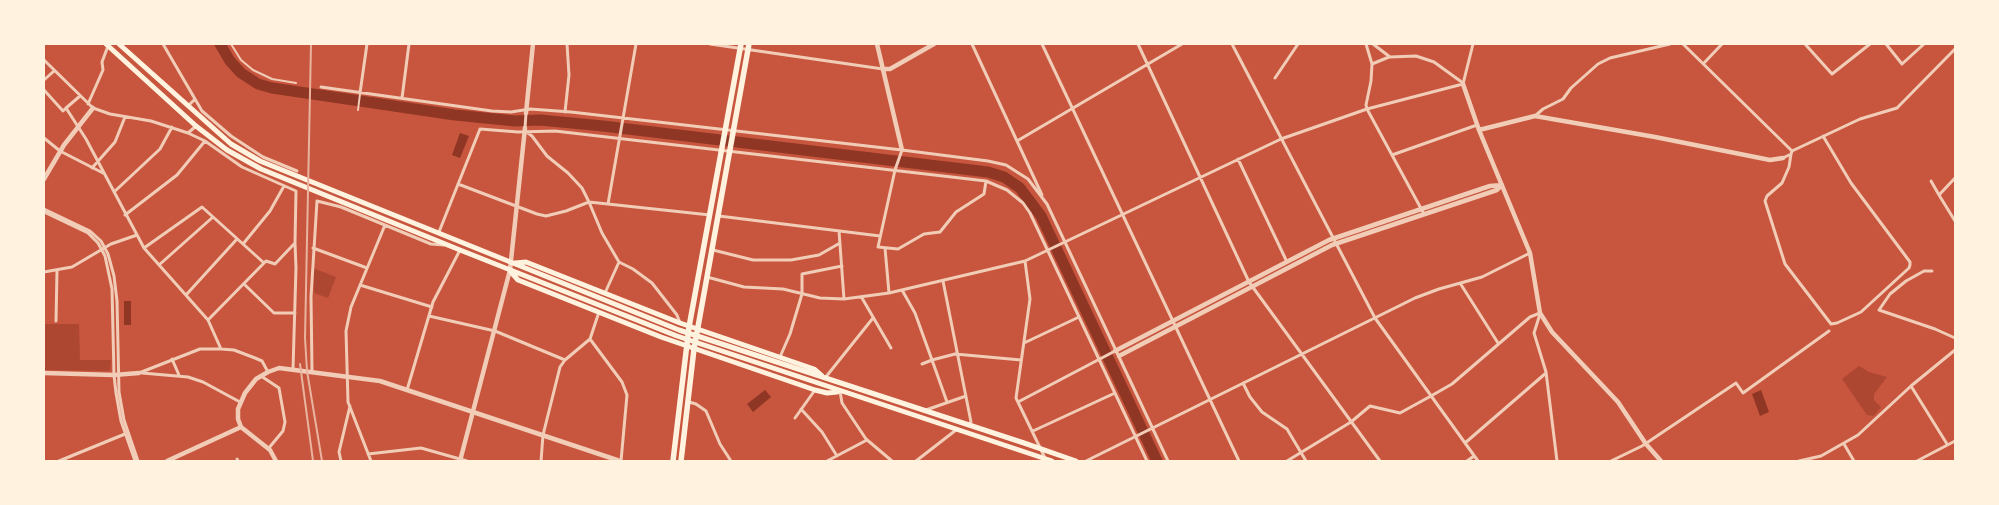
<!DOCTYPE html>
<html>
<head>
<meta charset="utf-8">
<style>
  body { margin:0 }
  #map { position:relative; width:1999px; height:505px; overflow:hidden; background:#c8553d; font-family:Poppins,sans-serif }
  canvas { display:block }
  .frame { position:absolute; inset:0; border:45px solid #fff3e0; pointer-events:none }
</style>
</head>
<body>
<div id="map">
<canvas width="1999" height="505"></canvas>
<div class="frame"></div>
</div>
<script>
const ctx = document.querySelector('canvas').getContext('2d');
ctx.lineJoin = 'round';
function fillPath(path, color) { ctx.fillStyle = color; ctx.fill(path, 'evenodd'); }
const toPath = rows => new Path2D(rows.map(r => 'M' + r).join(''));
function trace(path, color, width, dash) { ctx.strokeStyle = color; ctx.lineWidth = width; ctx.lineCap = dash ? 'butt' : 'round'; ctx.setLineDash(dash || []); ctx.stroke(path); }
const green = toPath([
  [313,268,336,277,328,298,314,293],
  [44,324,79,324,80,360,111,360,110,370,108,371,44,370],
  [1859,366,1869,372,1887,377,1874,394,1874,400,1881,407,1874,416,1867,415,1842,379]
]);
const water = toPath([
  [460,133,469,136,460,158,452,155],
  [124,301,131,301,131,325,124,325],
  [765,390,771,397,753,412,747,404],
  [1761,390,1769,412,1760,416,1752,394]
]);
const river = toPath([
  [220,44,230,61,241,73,258,84,272,88,455,115,515,121,540,120,603,126,988,172,1004,177,1020,188,1041,216,1157,461]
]);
const service = toPath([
  [231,44,241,60,253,70,272,79,296,83],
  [358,110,360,94]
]);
const minor = toPath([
  [163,44,195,99,188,106],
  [710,44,883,69],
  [972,44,1042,195],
  [1042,44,1239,461],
  [1138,44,1249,282,1380,461],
  [1232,44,1375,318,1478,461],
  [1366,44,1372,64,1371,81,1366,105,1367,109,1424,214],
  [1373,44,1390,57,1416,56,1434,62,1463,83],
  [1683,44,1792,151],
  [1805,44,1832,74,1870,44],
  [1886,44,1902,64,1924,44],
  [44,60,93,108,110,114,151,121,188,133,196,126],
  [1704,63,1722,44],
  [1372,64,1389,57],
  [1275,78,1298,44],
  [44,80,54,71],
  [1463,84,1473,44],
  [321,87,492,111,511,112,530,109,571,112,902,150,988,161,1006,165,1028,179,1047,204,1168,461],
  [44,90,63,111,66,108,86,139,144,248,208,320,221,349],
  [360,93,367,44],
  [402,98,409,44],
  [195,99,202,111,231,136,263,157,297,171],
  [88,104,103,70,102,62,108,46],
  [66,108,80,96],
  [565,112,569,75,567,44],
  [1535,116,1543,109,1563,99,1571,88,1598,64,1610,58,1670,44],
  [525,128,526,113],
  [525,131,532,136,547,156,568,173,582,188,589,202,602,233,619,262,633,269,652,283,677,315,680,323],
  [188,133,205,141,242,167,296,191,295,243,296,268,293,369],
  [44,138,60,151,103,173],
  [1017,141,1182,44],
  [902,150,895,170,878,247,898,249,924,234,940,232,956,212,984,194,986,181],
  [1791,154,1789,167,1782,183,1767,196,1765,201,1785,264,1831,324,1837,323,1861,312,1909,268,1910,265,1910,262,1851,183,1823,136],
  [1392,155,1477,125],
  [1783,158,1791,154,1792,151,1860,119,1897,108,1955,49],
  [1238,159,1287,262],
  [92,168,115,142,125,117],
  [1955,178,1939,195,1955,221],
  [1931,181,1939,195],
  [458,184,537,214,546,216,566,211,589,202,710,215],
  [114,192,160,149,172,127],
  [608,204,636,44],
  [44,209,90,231,101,241,108,254,114,276,117,301,119,392,124,420,138,461],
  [44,212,88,233,98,243,105,256,112,289,114,375,116,393,121,421,135,461],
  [125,215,177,175,205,141],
  [719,216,880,236],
  [839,231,844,299],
  [439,232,480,129,518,132,555,131,986,181,1007,190,1023,203,1030,213,1147,461],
  [243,244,270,211,284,186],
  [144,248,202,207,264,263],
  [313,248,367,268],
  [885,248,889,293],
  [713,250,753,260,791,260,819,255,840,243],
  [159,265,213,217],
  [1932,271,1924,271,1906,281,1890,294,1879,310,1935,329,1955,338],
  [44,272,72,267,111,244,137,235],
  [707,277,744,287,783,289,820,298,844,299,889,293,1025,261],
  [943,281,971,422,968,425],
  [1460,283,1498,343],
  [244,284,274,313,295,313],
  [360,285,432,307],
  [902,290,915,313,932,360,955,354,1021,360],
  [605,293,619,262],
  [186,295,237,239],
  [862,298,891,348],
  [1540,314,1534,333,1546,372,1557,461],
  [429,316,495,331,565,360],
  [208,320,266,261,275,264,294,244],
  [56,321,57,271],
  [590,339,622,382,627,395,621,461],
  [1024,343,1079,317],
  [780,357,790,334,802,294,802,274,842,266],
  [172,359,179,375],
  [922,364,932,360,947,402],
  [312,371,311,297,317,201,341,207,431,244,444,245],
  [139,373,200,349,221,349,234,350,255,358,262,361,268,372],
  [142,373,188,377,203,382,240,402],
  [261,376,279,388,285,422,283,431,268,449],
  [825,378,873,318],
  [1243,383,1250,397,1262,412,1287,429,1306,461],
  [1911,386,1947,444],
  [407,390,433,302,460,250],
  [840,391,842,403,866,439,892,461],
  [689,402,696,404,706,411,720,444,731,461],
  [1018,402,1115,351],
  [801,409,822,432,837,456],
  [926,410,966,396],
  [795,418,815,390],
  [1033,431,1115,393],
  [1465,443,1546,373],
  [1844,444,1854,461],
  [368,454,421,448,467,461],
  [1045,458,1016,398,1030,299,1025,261,1281,139,1367,109,1463,84],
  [237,459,238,461],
  [59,461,125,434],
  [341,461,339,452,350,406],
  [371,461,348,402,346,331,351,307,385,225],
  [541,461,543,435,560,367,565,360,590,339,599,312],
  [827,461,867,440],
  [916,461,956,430],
  [1086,461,1415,298,1439,289,1482,277,1530,253],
  [1287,461,1351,422,1370,406,1400,413,1431,396,1452,384,1530,317,1540,313],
  [1467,461,1474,456],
  [1611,461,1642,446,1736,383,1743,393,1829,331],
  [1799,461,1821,456,1858,435,1911,386,1955,350],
  [1917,461,1955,441]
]);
const tertiary = toPath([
  [877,44,902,150],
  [883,69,890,69,934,44],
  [1463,84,1479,130,1530,253,1540,313,1552,332,1618,402,1646,444,1661,461],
  [526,113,533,44],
  [1479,130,1535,116,1655,137,1770,160,1783,158],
  [44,179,64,145,93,108],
  [1115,351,1329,240,1490,186,1502,185],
  [1119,356,1332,245,1497,190,1502,185],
  [44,373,114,375,139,373],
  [167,461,241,427],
  [276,461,270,450,241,427,238,419,238,409,245,393,256,379,268,372,279,368,380,381,620,461],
  [460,461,510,270,525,128]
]);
const primary = toPath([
  [106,44,196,126,227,150,261,169,460,250,677,336,1052,461],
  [119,44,231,144,260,161,679,330,1024,443,1076,461],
  [515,263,526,262,680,323,814,369,822,376],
  [511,272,518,280,661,337,815,390,827,393,837,392]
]);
const trunk = toPath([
  [673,461,689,327,741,44],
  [681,461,694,349,749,44]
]);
const rail = toPath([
  [311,44,305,338,307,371,322,461],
  [300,364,313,461]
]);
fillPath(green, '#ae4732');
fillPath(water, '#8f3625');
trace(river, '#8f3625', 11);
trace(service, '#f1ccb7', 2);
trace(minor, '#f1ccb7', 3);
trace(tertiary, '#f1ccb7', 4.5);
trace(primary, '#fff3e0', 5);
trace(trunk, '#fff3e0', 5.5);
trace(rail, '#e9b49f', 2);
</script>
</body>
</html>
